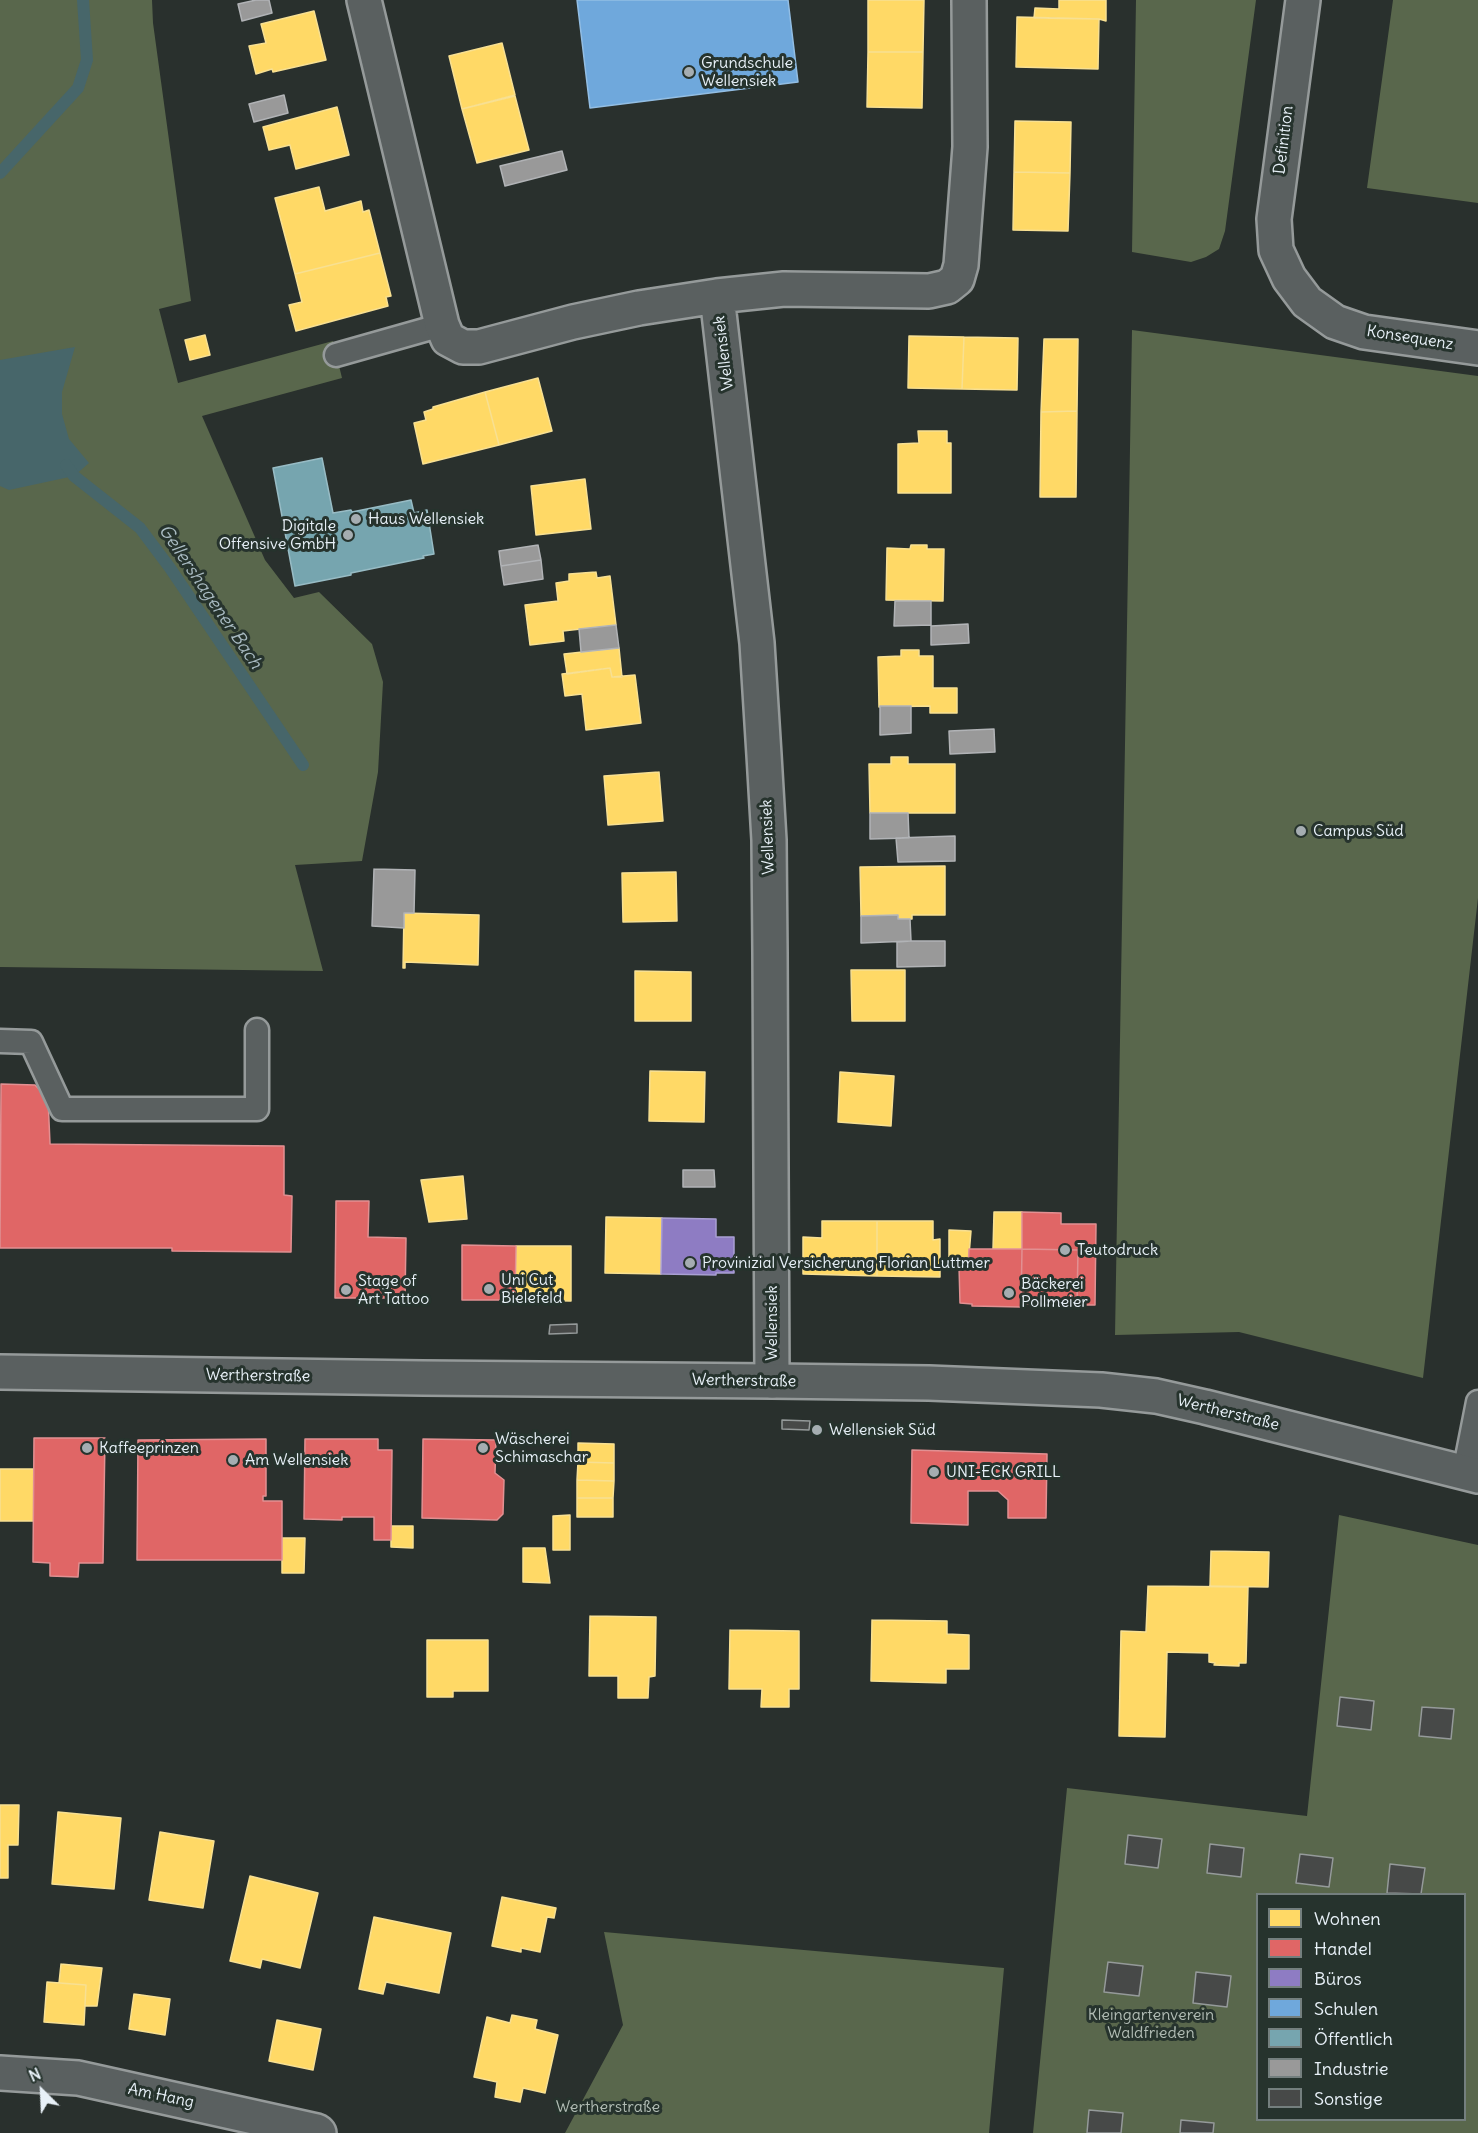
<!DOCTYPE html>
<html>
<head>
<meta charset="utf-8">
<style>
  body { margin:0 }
  #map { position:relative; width:1478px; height:2133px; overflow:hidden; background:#29302d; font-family:Delius,sans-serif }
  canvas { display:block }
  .legend { position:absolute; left:1256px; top:1893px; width:210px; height:228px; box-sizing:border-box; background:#26332d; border:2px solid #747f7e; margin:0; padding:8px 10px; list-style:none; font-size:18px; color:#e8f1f8 }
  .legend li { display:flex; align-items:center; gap:12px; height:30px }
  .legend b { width:30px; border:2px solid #747f7e }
  .north { position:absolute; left:12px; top:2061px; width:60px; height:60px; -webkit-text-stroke:4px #26332d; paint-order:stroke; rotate:336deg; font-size:16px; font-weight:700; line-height:24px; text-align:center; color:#e8f1f8 }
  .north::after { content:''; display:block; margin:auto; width:21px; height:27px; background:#e8f1f8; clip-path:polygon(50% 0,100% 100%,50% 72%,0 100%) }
</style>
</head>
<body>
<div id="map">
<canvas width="1478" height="2133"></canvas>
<ul class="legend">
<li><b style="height:16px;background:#ffd966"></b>Wohnen</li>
<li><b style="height:16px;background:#e06666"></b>Handel</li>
<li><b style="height:16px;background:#8e7cc3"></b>Büros</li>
<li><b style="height:16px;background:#6fa8dc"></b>Schulen</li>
<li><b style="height:16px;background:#76a5af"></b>Öffentlich</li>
<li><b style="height:16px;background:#999"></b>Industrie</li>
<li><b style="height:16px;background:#474948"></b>Sonstige</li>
</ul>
<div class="north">N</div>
</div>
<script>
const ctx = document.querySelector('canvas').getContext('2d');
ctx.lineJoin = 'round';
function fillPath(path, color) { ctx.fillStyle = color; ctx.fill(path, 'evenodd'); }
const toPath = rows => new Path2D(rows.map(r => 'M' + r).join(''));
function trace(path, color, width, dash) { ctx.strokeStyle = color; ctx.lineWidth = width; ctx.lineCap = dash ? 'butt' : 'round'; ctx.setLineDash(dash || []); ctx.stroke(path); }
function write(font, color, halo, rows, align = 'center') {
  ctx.font = font + ' Delius,sans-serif'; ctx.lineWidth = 6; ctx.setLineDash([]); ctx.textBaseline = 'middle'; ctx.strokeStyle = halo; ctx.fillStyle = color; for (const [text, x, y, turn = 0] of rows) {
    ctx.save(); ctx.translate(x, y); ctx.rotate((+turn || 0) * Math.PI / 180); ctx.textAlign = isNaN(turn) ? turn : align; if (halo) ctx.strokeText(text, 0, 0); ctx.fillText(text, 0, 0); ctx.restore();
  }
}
const green = toPath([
  [0,0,152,0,153,23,191,301,159,309,178,383,333,341,342,378,202,416,265,560,294,598,319,592,372,644,383,682,378,772,362,861,295,865,323,971,0,967],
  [1136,0,1256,0,1225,231,1219,249,1206,257,1191,262,1132,252],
  [1393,0,1478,0,1478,203,1367,188],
  [1132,330,1478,376,1478,898,1423,1378,1239,1332,1115,1335],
  [1339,1515,1478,1545,1478,2133,1033,2133,1067,1788,1307,1816],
  [1258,1894,1464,1894,1464,2120,1258,2120],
  [604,1932,1004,1968,989,2133,565,2133,623,2025]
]);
const water = toPath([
  [75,347,62,392,62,414,69,439,89,463,74,476,9,490,0,486,0,360]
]);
const homes = toPath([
  [868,0,924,0,923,52,868,52,868,0],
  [1059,0,1106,0,1106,21,1099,19,1034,18,1035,8,1059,9,1059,0],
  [314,11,326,60,273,72,272,69,256,74,249,46,266,43,261,24,314,11],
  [1017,17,1099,19,1098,69,1016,67,1017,17],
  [502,43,515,95,462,109,449,56,502,43],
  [868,52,923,52,922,108,867,107,868,52],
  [515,96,529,150,477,163,462,109,515,96],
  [337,107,349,155,296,169,290,145,269,150,263,127,337,107],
  [1015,121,1071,122,1070,173,1014,172,1015,121],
  [1014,172,1070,173,1068,231,1013,230,1014,172],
  [319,187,325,211,361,201,363,212,369,210,380,253,295,274,275,198,319,187],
  [380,253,391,296,386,297,388,306,296,331,289,305,302,302,295,274,380,253],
  [205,335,210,355,190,360,185,340,205,335],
  [909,336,964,337,962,389,908,388,909,336],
  [964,337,1018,338,1017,390,962,389,964,337],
  [1044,339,1078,339,1077,411,1041,412,1044,339],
  [538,378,552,431,499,445,485,392,538,378],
  [485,392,499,445,423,464,414,423,426,420,424,412,433,409,433,407,485,392],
  [1077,411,1076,497,1040,497,1041,412,1077,411],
  [918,431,947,431,947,443,951,443,951,493,898,493,898,444,919,443,918,431],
  [585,479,591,529,536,535,531,486,585,479],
  [911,545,927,545,927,549,944,549,943,601,886,600,887,548,910,549,911,545],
  [596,572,597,578,610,576,616,625,563,631,564,641,530,645,525,605,558,601,556,583,569,581,569,574,596,572],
  [619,648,622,677,612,677,610,668,567,674,564,654,619,648],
  [901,650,919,650,919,656,933,656,933,688,957,688,957,713,930,713,930,706,879,707,878,657,901,656,901,650],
  [610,668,612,677,635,675,641,723,586,730,582,694,565,696,562,674,610,668],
  [891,757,908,757,908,764,955,764,955,813,870,813,869,764,891,764,891,757],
  [659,772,663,821,608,825,604,776,659,772],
  [945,866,945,915,912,915,912,919,898,919,898,915,861,916,860,867,945,866],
  [676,872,677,921,623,922,622,873,676,872],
  [404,913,479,915,478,965,405,962,405,968,403,968,404,913],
  [851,970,905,970,905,1021,852,1021,851,970],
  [635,971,691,972,691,1021,635,1021,635,971],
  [650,1071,705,1072,704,1122,649,1121,650,1071],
  [840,1072,894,1076,891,1126,838,1122,840,1072],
  [463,1176,467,1219,429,1222,421,1180,463,1176],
  [994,1212,1022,1212,1022,1249,993,1249,994,1212],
  [606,1217,662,1218,661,1274,605,1273,606,1217],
  [822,1221,877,1221,877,1276,803,1274,803,1237,822,1238,822,1221],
  [877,1221,933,1221,933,1240,940,1239,940,1277,877,1276,877,1221],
  [949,1230,971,1231,968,1267,949,1266,949,1230],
  [516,1246,571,1246,571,1301,515,1300,516,1246],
  [578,1443,614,1444,614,1463,578,1462,578,1443],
  [578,1462,614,1463,614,1481,577,1480,578,1462],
  [0,1469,34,1469,34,1521,0,1521,0,1469],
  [577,1480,614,1481,613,1498,577,1498,577,1480],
  [577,1498,613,1498,613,1517,577,1517,577,1498],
  [570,1515,570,1550,553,1550,553,1516,570,1515],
  [391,1526,413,1526,413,1548,391,1547,391,1526],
  [282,1538,305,1538,304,1573,282,1573,282,1538],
  [523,1548,545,1548,550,1583,523,1582,523,1548],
  [1211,1551,1269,1552,1268,1587,1210,1586,1211,1551],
  [1148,1586,1248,1587,1246,1663,1239,1663,1239,1666,1214,1665,1215,1663,1209,1662,1209,1653,1167,1652,1165,1737,1119,1736,1121,1631,1146,1632,1148,1586],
  [590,1616,656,1617,655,1676,649,1677,648,1698,618,1698,618,1676,589,1676,590,1616],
  [872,1620,947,1621,947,1634,969,1635,969,1669,946,1669,946,1683,871,1681,872,1620],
  [730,1630,799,1631,799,1689,789,1689,789,1707,761,1707,762,1689,729,1689,730,1630],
  [427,1640,488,1640,488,1691,453,1691,453,1697,427,1697,427,1640],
  [0,1805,19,1805,18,1845,8,1845,8,1878,0,1878,0,1805],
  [58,1812,121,1818,114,1889,52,1884,58,1812],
  [160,1832,214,1841,203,1908,149,1900,160,1832],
  [250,1876,318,1893,300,1968,262,1959,260,1968,230,1961,250,1876],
  [502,1897,556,1908,554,1918,547,1917,540,1952,521,1948,521,1952,492,1946,502,1897],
  [374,1917,451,1933,439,1993,386,1982,383,1994,359,1989,374,1917],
  [61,1964,102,1968,97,2006,85,2006,86,1985,59,1983,61,1964],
  [47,1982,86,1985,84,2025,44,2022,47,1982],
  [134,1994,170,1999,165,2035,129,2029,134,1994],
  [512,2015,537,2020,535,2029,558,2035,545,2093,523,2088,520,2102,495,2097,497,2082,474,2077,487,2017,510,2023,512,2015],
  [277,2020,321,2029,313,2070,269,2061,277,2020]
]);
const shops = toPath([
  [1,1084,35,1085,48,1098,50,1144,284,1146,284,1195,292,1196,291,1252,172,1251,172,1248,0,1248,1,1084],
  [336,1201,369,1201,368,1237,406,1238,405,1298,335,1298,336,1201],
  [1022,1212,1061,1213,1061,1224,1096,1224,1095,1305,1077,1305,1078,1250,1022,1249,1022,1212],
  [462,1245,516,1246,515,1300,462,1300,462,1245],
  [969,1249,1022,1249,1021,1307,972,1306,972,1304,960,1303,959,1266,968,1267,969,1249],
  [1022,1249,1078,1250,1077,1305,1021,1304,1022,1249],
  [34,1438,105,1438,103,1563,79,1563,78,1577,50,1576,50,1563,33,1562,34,1438],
  [266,1439,266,1496,263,1496,263,1501,282,1501,282,1560,137,1560,138,1440,266,1439],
  [305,1439,378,1439,378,1450,392,1450,391,1540,374,1540,374,1517,342,1517,342,1520,304,1519,305,1439],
  [423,1439,496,1440,495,1473,504,1480,503,1514,497,1520,422,1518,423,1439],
  [912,1450,1047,1454,1046,1518,1008,1518,1008,1500,998,1491,968,1491,968,1525,911,1523,912,1450]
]);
const offices = toPath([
  [662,1218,716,1219,716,1237,734,1237,734,1273,716,1273,716,1275,661,1274,662,1218]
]);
const schools = toPath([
  [577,0,788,0,798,82,590,108,577,0]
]);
const public = toPath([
  [322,458,333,513,351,510,352,512,411,500,414,513,427,510,434,554,423,556,424,558,351,573,351,575,295,586,273,468,322,458]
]);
const industry = toPath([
  [256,0,269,0,272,13,242,21,238,4,256,0],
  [284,95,288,113,254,122,249,104,284,95],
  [562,151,567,170,505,186,500,166,562,151],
  [538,545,541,560,501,566,499,551,538,545],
  [541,560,543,579,504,585,501,566,541,560],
  [895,601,931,601,931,625,894,626,895,601],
  [968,624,969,643,931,645,931,626,968,624],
  [616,625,619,648,581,652,579,629,616,625],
  [880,706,911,706,911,733,880,735,880,706],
  [994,729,995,752,950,754,949,731,994,729],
  [870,813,908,813,909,838,870,839,870,813],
  [955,836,955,861,898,862,896,838,955,836],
  [374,869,415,870,414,913,404,913,404,928,372,926,374,869],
  [898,915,898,919,910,919,911,941,861,943,861,916,898,915],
  [911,941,945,941,945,966,897,967,897,942,911,941],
  [683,1170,714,1170,715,1187,683,1187,683,1170]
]);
const stream = toPath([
  [0,173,78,88,87,60,83,0],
  [66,465,74,476,140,528,170,568,303,765]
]);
const building = toPath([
  [577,1324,577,1333,549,1334,550,1325,577,1324],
  [782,1420,810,1421,809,1430,782,1429,782,1420],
  [1340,1697,1374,1701,1371,1730,1337,1726,1340,1697],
  [1422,1707,1454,1709,1451,1739,1419,1736,1422,1707],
  [1128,1835,1162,1839,1158,1868,1125,1864,1128,1835],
  [1210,1844,1244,1848,1241,1877,1207,1873,1210,1844],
  [1300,1854,1333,1858,1329,1887,1296,1883,1300,1854],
  [1390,1864,1425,1868,1421,1894,1387,1893,1390,1864],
  [1108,1962,1143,1966,1139,1996,1104,1992,1108,1962],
  [1196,1972,1231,1976,1227,2007,1193,2003,1196,1972],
  [1089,2110,1123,2113,1121,2133,1087,2133,1089,2110],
  [1181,2120,1214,2123,1213,2133,1180,2133,1181,2120]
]);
const service = toPath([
  [336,355,442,325],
  [0,1041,31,1042,62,1109,257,1109,257,1030],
  [1464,1473,1478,1402]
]);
const minor = toPath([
  [364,0,442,325,448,339,463,347,479,347,573,322,639,308,717,296,784,289,929,291,947,287,957,279,961,265,970,147,969,0],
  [1303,0,1274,219,1276,250,1289,278,1307,302,1335,322,1364,332,1478,348],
  [717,296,757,643,764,755,769,840,770,953,772,1381],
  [0,2073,78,2078,317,2131,319,2133]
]);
const secondary = toPath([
  [0,1372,423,1378,772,1381,929,1383,1101,1390,1156,1396,1205,1407,1478,1476]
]);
const markers = [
  [689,72,6,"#a5adb1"],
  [356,519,6,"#a5adb1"],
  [348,535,6,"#a5adb1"],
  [1301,831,6,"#a5adb1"],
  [1065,1250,6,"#a5adb1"],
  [690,1263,6,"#a5adb1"],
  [489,1289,6,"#a5adb1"],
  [346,1290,6,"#a5adb1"],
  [1009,1293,6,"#a5adb1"],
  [817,1430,6,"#a5adb1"],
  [87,1448,6,"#a5adb1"],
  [483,1448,6,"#a5adb1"],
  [233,1460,6,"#a5adb1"],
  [934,1472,6,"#a5adb1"]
];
const poiNames = [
  ["Grundschule",701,63],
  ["Wellensiek",701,81],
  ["Haus Wellensiek",368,519],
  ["Digitale",336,526,"right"],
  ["Offensive GmbH",336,544,"right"],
  ["Campus Süd",1313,831],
  ["Teutodruck",1077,1250],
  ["Provinizial Versicherung Florian Luttmer",702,1263],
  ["Uni Cut",501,1280],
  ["Bielefeld",501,1298],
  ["Stage of",358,1281],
  ["Art Tattoo",358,1299],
  ["Bäckerei",1021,1284],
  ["Pollmeier",1021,1302],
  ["Wellensiek Süd",829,1430],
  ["Wäscherei",495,1439],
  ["Schimaschar",495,1457],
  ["Kaffeeprinzen",99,1448],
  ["Am Wellensiek",245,1460],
  ["UNI-ECK GRILL",946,1472]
];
const streetNames = [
  ["Definition",1284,140,-83],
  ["Konsequenz",1410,338,9],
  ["Wellensiek",724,353,-97],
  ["Wellensiek",768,837,-92],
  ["Wellensiek",772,1323,-90],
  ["Wertherstraße",258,1376,1],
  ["Wertherstraße",744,1381,1],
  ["Wertherstraße",1228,1413,14],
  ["Am Hang",161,2096,12]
];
const parkNames = [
  ["Kleingartenverein",1151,2015],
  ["Waldfrieden",1151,2033],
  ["Wertherstraße",608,2107]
];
const waterNames = [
  ["Gellershagener Bach",210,597,56]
];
fillPath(green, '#59674c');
fillPath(water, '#47666a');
fillPath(homes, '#ffd966');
trace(homes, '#f8e092', 1.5);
fillPath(shops, '#e06666');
trace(shops, '#e29092', 1.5);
fillPath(offices, '#8e7cc3');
trace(offices, '#a99fd3', 1.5);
fillPath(schools, '#6fa8dc');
trace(schools, '#93bee4', 1.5);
fillPath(public, '#76a5af');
trace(public, '#98bcc5', 1.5);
fillPath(industry, '#999');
trace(industry, '#b1b3b6', 1.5);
trace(stream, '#47666a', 12);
fillPath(building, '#474948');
trace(building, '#959a9a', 1.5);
trace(service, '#959a9a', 27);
trace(minor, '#959a9a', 38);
trace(secondary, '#959a9a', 38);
trace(service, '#5a6060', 22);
trace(minor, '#5a6060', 33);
trace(secondary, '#5a6060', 33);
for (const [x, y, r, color] of markers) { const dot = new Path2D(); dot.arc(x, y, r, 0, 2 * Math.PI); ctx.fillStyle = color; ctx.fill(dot); trace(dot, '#26332d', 2); }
write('16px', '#e8f1f8', '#26332d', poiNames, 'left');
write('16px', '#e8f1f8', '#26332d', streetNames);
write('16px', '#b2bdb5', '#26332d', parkNames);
write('italic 18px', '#a9bbc2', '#26332d', waterNames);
</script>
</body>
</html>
